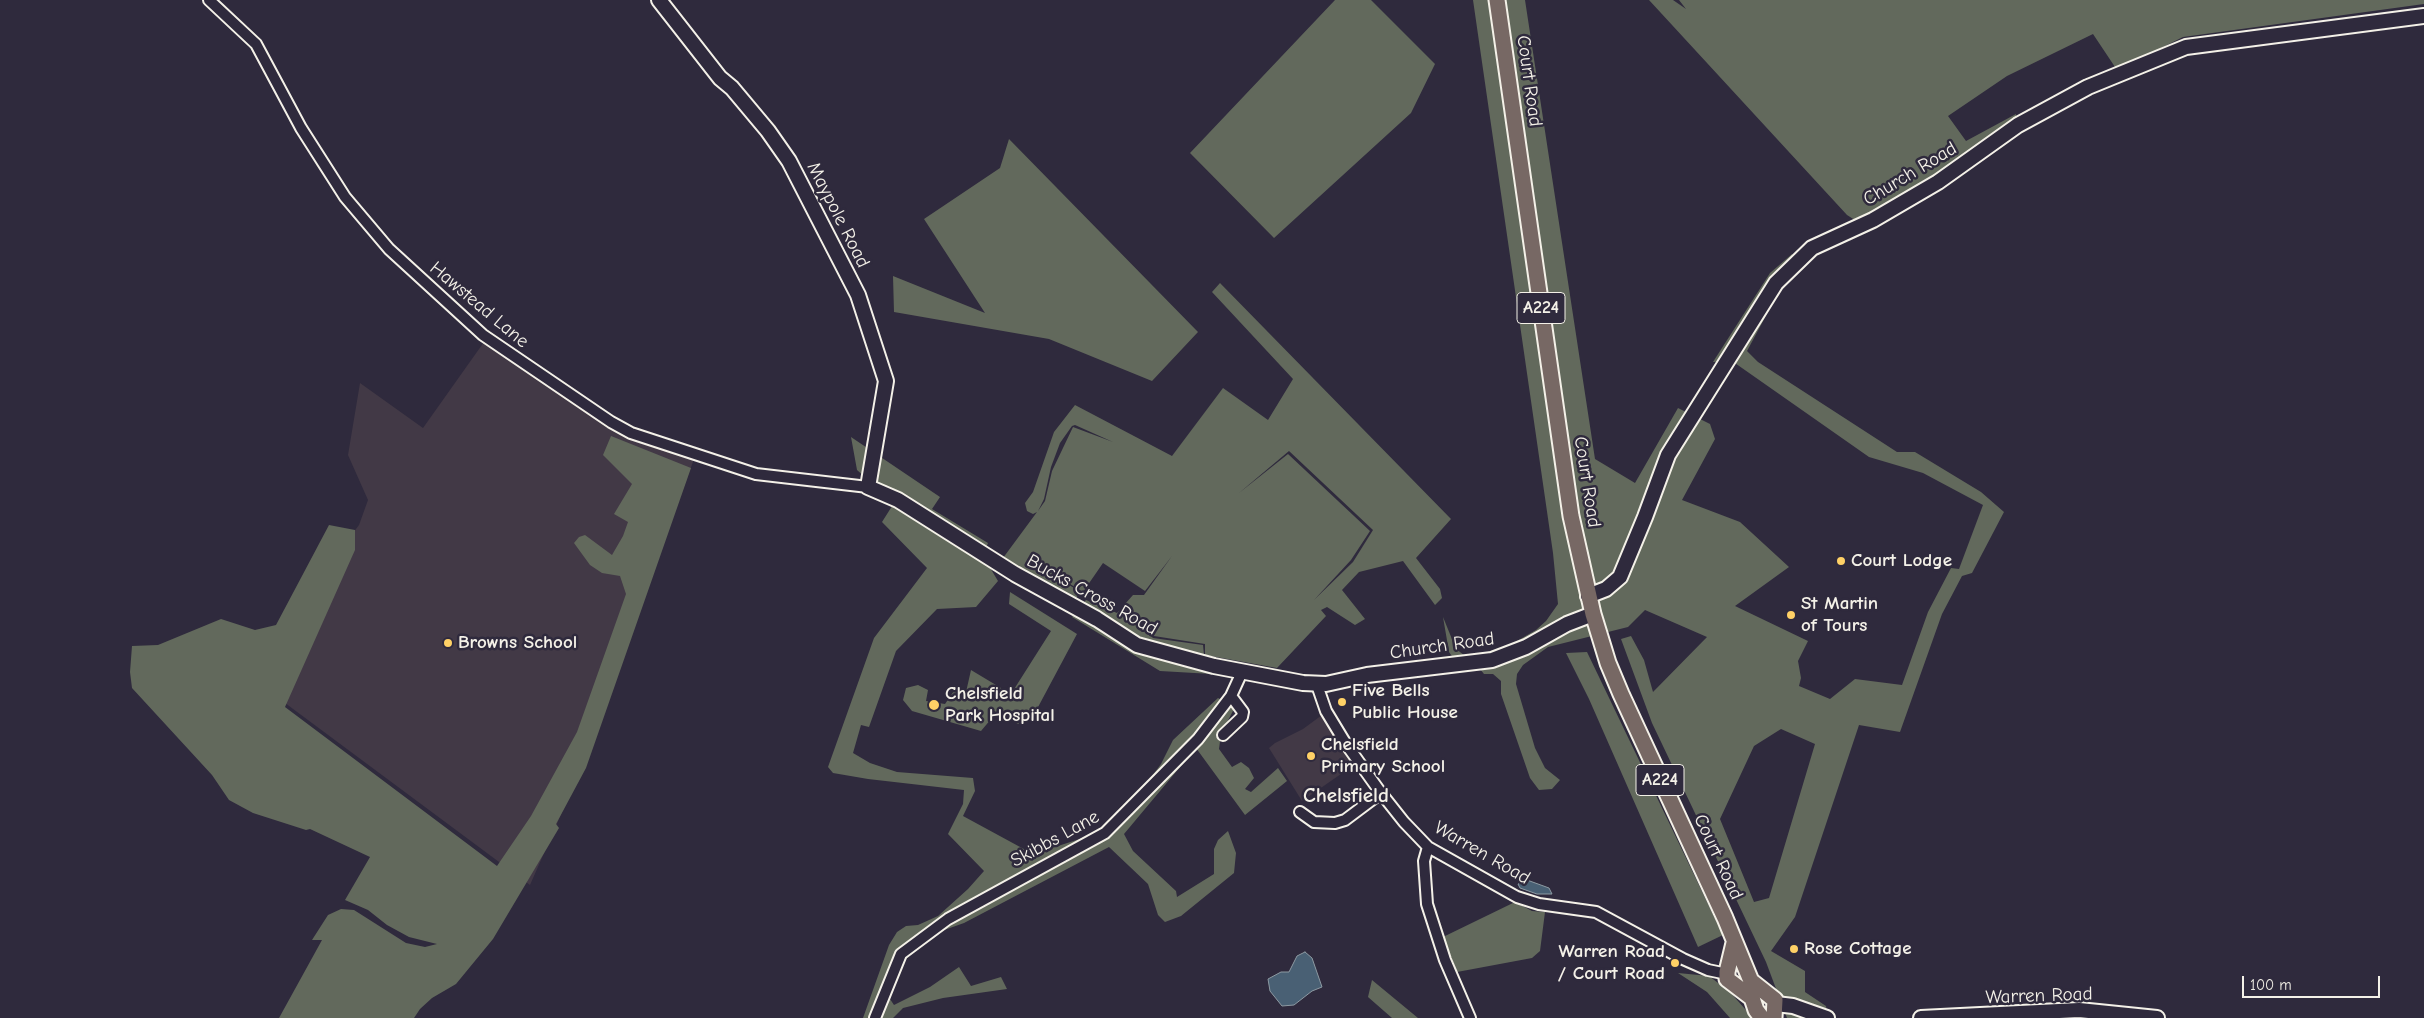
<!DOCTYPE html>
<html>
<head>
<meta charset="utf-8">
<style>
  body { margin:0 }
  #map { position:relative; width:2424px; height:1018px; overflow:hidden; background:#2f2a3d; font-family:"Comic Neue",sans-serif }
  canvas { display:block }
  .scale { position:absolute; left:2242px; top:976px; width:138px; height:22px; box-sizing:border-box; border:2px solid #f4f1e8; border-top:0; padding-left:6px; font-size:15px; line-height:18px; white-space:nowrap; color:#f4f1e8; -webkit-text-stroke:4px #2f2a3d; paint-order:stroke }
</style>
</head>
<body>
<div id="map">
<canvas width="2424" height="1018"></canvas>
<div class="scale">100 m</div>
</div>
<script>
const ctx = document.querySelector('canvas').getContext('2d');
ctx.lineJoin = 'round';
function fillPath(path, color) { ctx.fillStyle = color; ctx.fill(path, 'evenodd'); }
const toPath = rows => new Path2D(rows.map(r => 'M' + r).join(''));
function trace(path, color, width, dash) { ctx.strokeStyle = color; ctx.lineWidth = width; ctx.lineCap = dash ? 'butt' : 'round'; ctx.setLineDash(dash || []); ctx.stroke(path); }
function write(font, color, halo, rows, align = 'center') {
  ctx.font = font + ' "Comic Neue",sans-serif'; ctx.lineWidth = 5; ctx.setLineDash([]); ctx.textBaseline = 'middle'; ctx.strokeStyle = halo; ctx.fillStyle = color; for (const [text, x, y, turn = 0] of rows) {
    ctx.save(); ctx.translate(x, y); ctx.rotate((+turn || 0) * Math.PI / 180); ctx.textAlign = isNaN(turn) ? turn : align; if (halo) ctx.strokeText(text, 0, 0); ctx.fillText(text, 0, 0); ctx.restore();
  }
}
const built = toPath([
  [484,342,603,423,633,439,694,459,588,753,530,885,246,674,359,525,368,500,348,455,360,383,423,428],
  [1322,715,1354,765,1302,801,1269,748,1275,743,1303,729]
]);
const green = toPath([
  [1335,0,1371,0,1435,64,1411,113,1274,238,1190,153],
  [1473,0,1525,0,1595,459,1635,483,1678,408,1710,424,1715,439,1682,500,1740,522,1789,567,1735,606,1808,641,1798,661,1801,678,1799,686,1830,699,1855,679,1902,685,1928,612,1951,568,1959,569,1983,505,1923,473,1869,457,1732,361,1713,362,1770,273,1792,254,1799,264,1776,297,1747,351,1758,362,1897,452,1915,452,1981,492,2004,512,1972,573,1962,576,1942,614,1900,732,1859,725,1795,917,1771,951,1805,971,1805,992,1826,1006,1828,1018,1787,1018,1766,962,1652,723,1621,639,1631,636,1644,660,1653,692,1707,637,1645,610,1628,627,1548,647,1523,665,1517,674,1516,684,1535,748,1545,768,1560,780,1552,789,1539,790,1530,778,1501,694,1501,681,1493,674,1484,674,1476,664,1456,662,1449,652,1443,617,1456,649,1464,655,1478,655,1510,645,1536,630,1546,621,1558,604,1553,553],
  [1781,729,1815,744,1769,898,1754,902,1720,819,1754,746],
  [1649,0,1673,0,1686,9,1679,0,2424,0,2424,4,2183,37,2117,70,2093,34,2007,76,1948,116,1966,141,2016,114,2016,120,1941,173,1858,222,1847,215],
  [1009,139,1198,332,1152,381,1049,339,894,312,893,276,985,313,924,219,1000,168],
  [1220,283,1451,519,1416,558,1440,589,1442,598,1435,605,1403,561,1359,572,1342,590,1365,619,1355,625,1327,607,1321,610,1326,616,1277,668,1205,655,1205,644,1154,636,1141,624,1141,620,1140,625,1153,638,1203,645,1204,655,1212,674,1160,671,1072,617,1086,600,1117,613,1133,595,1144,595,1172,556,1145,591,1103,563,1083,592,1028,558,1080,592,1075,600,1003,558,1037,512,1033,514,1027,511,1025,503,1033,492,1054,432,1075,405,1172,456,1223,388,1268,420,1293,379,1212,292],
  [1075,425,1113,442,1073,427,1052,471,1045,501,1038,511,1044,499,1051,467,1060,443,1072,426],
  [1289,451,1373,530,1353,562,1314,600,1351,560,1370,531,1288,454,1239,493],
  [611,436,691,468,586,768,556,824,559,828,493,939,456,984,432,998,420,1009,414,1018,279,1018,322,940,312,940,328,915,341,909,354,910,406,943,425,947,437,944,409,937,387,925,368,910,345,900,370,857,310,829,306,830,253,813,229,800,212,775,132,688,130,672,132,646,158,645,221,619,255,630,276,625,329,525,355,530,355,550,285,707,497,866,531,816,577,732,626,594,620,576,602,573,590,565,574,543,579,537,585,535,612,555,623,536,628,522,614,514,632,484,603,455],
  [851,437,940,497,932,509,988,543,983,556,998,581,976,607,937,609,896,651,869,727,861,725,853,753,870,763,897,772,973,778,975,791,963,816,1033,854,1114,828,1161,764,1173,740,1218,698,1235,707,1221,734,1219,749,1232,767,1241,762,1249,768,1254,778,1245,789,1251,792,1278,768,1287,781,1245,815,1196,748,1124,834,1133,851,1176,891,1177,897,1214,874,1214,849,1218,840,1228,831,1236,853,1234,873,1181,916,1165,922,1158,915,1148,884,1109,847,964,923,933,934,904,961,888,996,894,1005,930,987,959,967,971,986,1001,977,1007,989,943,998,903,1008,893,1018,863,1018,889,945,897,932,906,926,918,925,938,916,968,889,984,871,948,834,963,804,964,790,868,779,833,773,828,767,874,638,927,568,882,522,894,503,857,470],
  [1010,592,1077,634,1037,709,1018,724,997,712,981,731,912,711,903,700,906,688,918,685,928,690,926,701,945,704,956,688,964,701,971,670,1011,694,1051,631,1009,604],
  [1587,652,1723,935,1698,947,1589,699,1566,653],
  [1515,902,1532,911,1545,912,1540,951,1532,958,1457,972,1443,937],
  [1678,973,1709,976,1730,992,1753,1018,1730,1018,1707,992],
  [1372,980,1418,1018,1392,1018,1368,997]
]);
const water = toPath([
  [1527,880,1549,888,1552,894,1537,894,1520,888,1518,884,1527,880],
  [1305,952,1312,958,1322,987,1312,991,1294,1005,1282,1006,1270,991,1268,979,1281,972,1289,972,1297,956,1305,952]
]);
const street = toPath([
  [209,0,256,44,301,128,345,197,389,249,483,335,611,422,631,433,756,474,868,487],
  [1317,685,1326,711,1346,744,1381,793,1404,822,1428,847,1517,897,1539,904,1596,912,1683,959,1708,970,1727,974],
  [1223,735,1242,717,1243,712,1231,696],
  [1300,812,1314,822,1335,823,1345,820,1381,793],
  [1428,847,1424,861,1427,904,1445,960,1470,1018],
  [875,1018,901,954,948,919,1105,833,1198,739,1231,696,1242,672]
]);
const secondary = toPath([
  [659,0,720,78,732,88,768,131,789,161,858,295,886,381,868,487,898,500,1015,574,1097,619,1137,645,1214,666,1303,683,1326,684,1367,675,1492,660,1526,647,1567,624,1593,614],
  [1588,596,1606,589,1620,577,1645,517,1668,455,1776,283,1812,248,1873,220,1938,182,2018,125,2088,87,2186,47,2424,16],
  [1776,1004,1793,1006,1827,1018],
  [1921,1018,2079,1010,2157,1018]
]);
const primary = toPath([
  [1497,0,1571,516,1593,614,1608,663,1621,694,1725,918,1751,981,1775,1000,1774,1018],
  [1734,943,1727,972,1727,979,1752,998,1756,1010,1762,1018]
]);
const markers = [
  [1841,561,5,"#ffd166"],
  [1791,615,5,"#ffd166"],
  [448,643,5,"#ffd166"],
  [1342,702,5,"#ffd166"],
  [934,705,6,"#ffd166"],
  [1311,756,5,"#ffd166"],
  [1794,949,5,"#ffd166"],
  [1675,963,5,"#ffd166"]
];
const shields = [
  [1541,308,48],
  [1660,780,48]
];
const shieldNames = [
  ["A224",1541,308],
  ["A224",1660,780]
];
const streetNames = [
  ["Court Road",1529,81,82],
  ["Church Road",1910,174,-31],
  ["Maypole Road",838,215,63],
  ["Hawstead Lane",479,305,40],
  ["Court Road",1587,482,81],
  ["Bucks Cross Road",1092,595,29],
  ["Church Road",1442,646,-8],
  ["Skibbs Lane",1055,839,-29],
  ["Warren Road",1482,853,30],
  ["Court Road",1718,857,65],
  ["Warren Road",2039,996,-2]
];
const poiNames = [
  ["Court Lodge",1851,561],
  ["St Martin",1801,604],
  ["of Tours",1801,626],
  ["Browns School",458,643],
  ["Five Bells",1352,691],
  ["Public House",1352,713],
  ["Chelsfield",945,694],
  ["Park Hospital",945,716],
  ["Chelsfield",1321,745],
  ["Primary School",1321,767],
  ["Rose Cottage",1804,949],
  ["Warren Road",1665,952,"right"],
  ["/ Court Road",1665,974,"right"]
];
const quarterNames = [
  ["Chelsfield",1346,796]
];
fillPath(built, '#423946');
fillPath(green, '#62695c');
fillPath(water, '#496074');
trace(water, '#8d9aa2', 1);
trace(street, '#f4f1e8', 14);
trace(secondary, '#f4f1e8', 18);
trace(primary, '#f4f1e8', 19);
trace(street, '#2f2a3d', 10);
trace(secondary, '#2f2a3d', 14);
trace(primary, '#776864', 15);
for (const [x, y, r, color] of markers) { const dot = new Path2D(); dot.arc(x, y, r, 0, 2 * Math.PI); ctx.fillStyle = color; ctx.fill(dot); trace(dot, '#2f2a3d', 2); }
for (const [x, y, w] of shields) { const box = new Path2D(); box.roundRect(x - w / 2, y - 15.5, w, 31, 4); ctx.fillStyle = '#2f2a3d'; ctx.fill(box); trace(box, '#f4f1e8', 1); }
write('bold 18px', '#f4f1e8', null, shieldNames);
write('19px', '#f4f1e8', '#2f2a3d', streetNames);
write('bold 19px', '#f4f1e8', '#2f2a3d', poiNames, 'left');
write('bold 21px', '#f4f1e8', '#2f2a3d', quarterNames);
</script>
</body>
</html>
